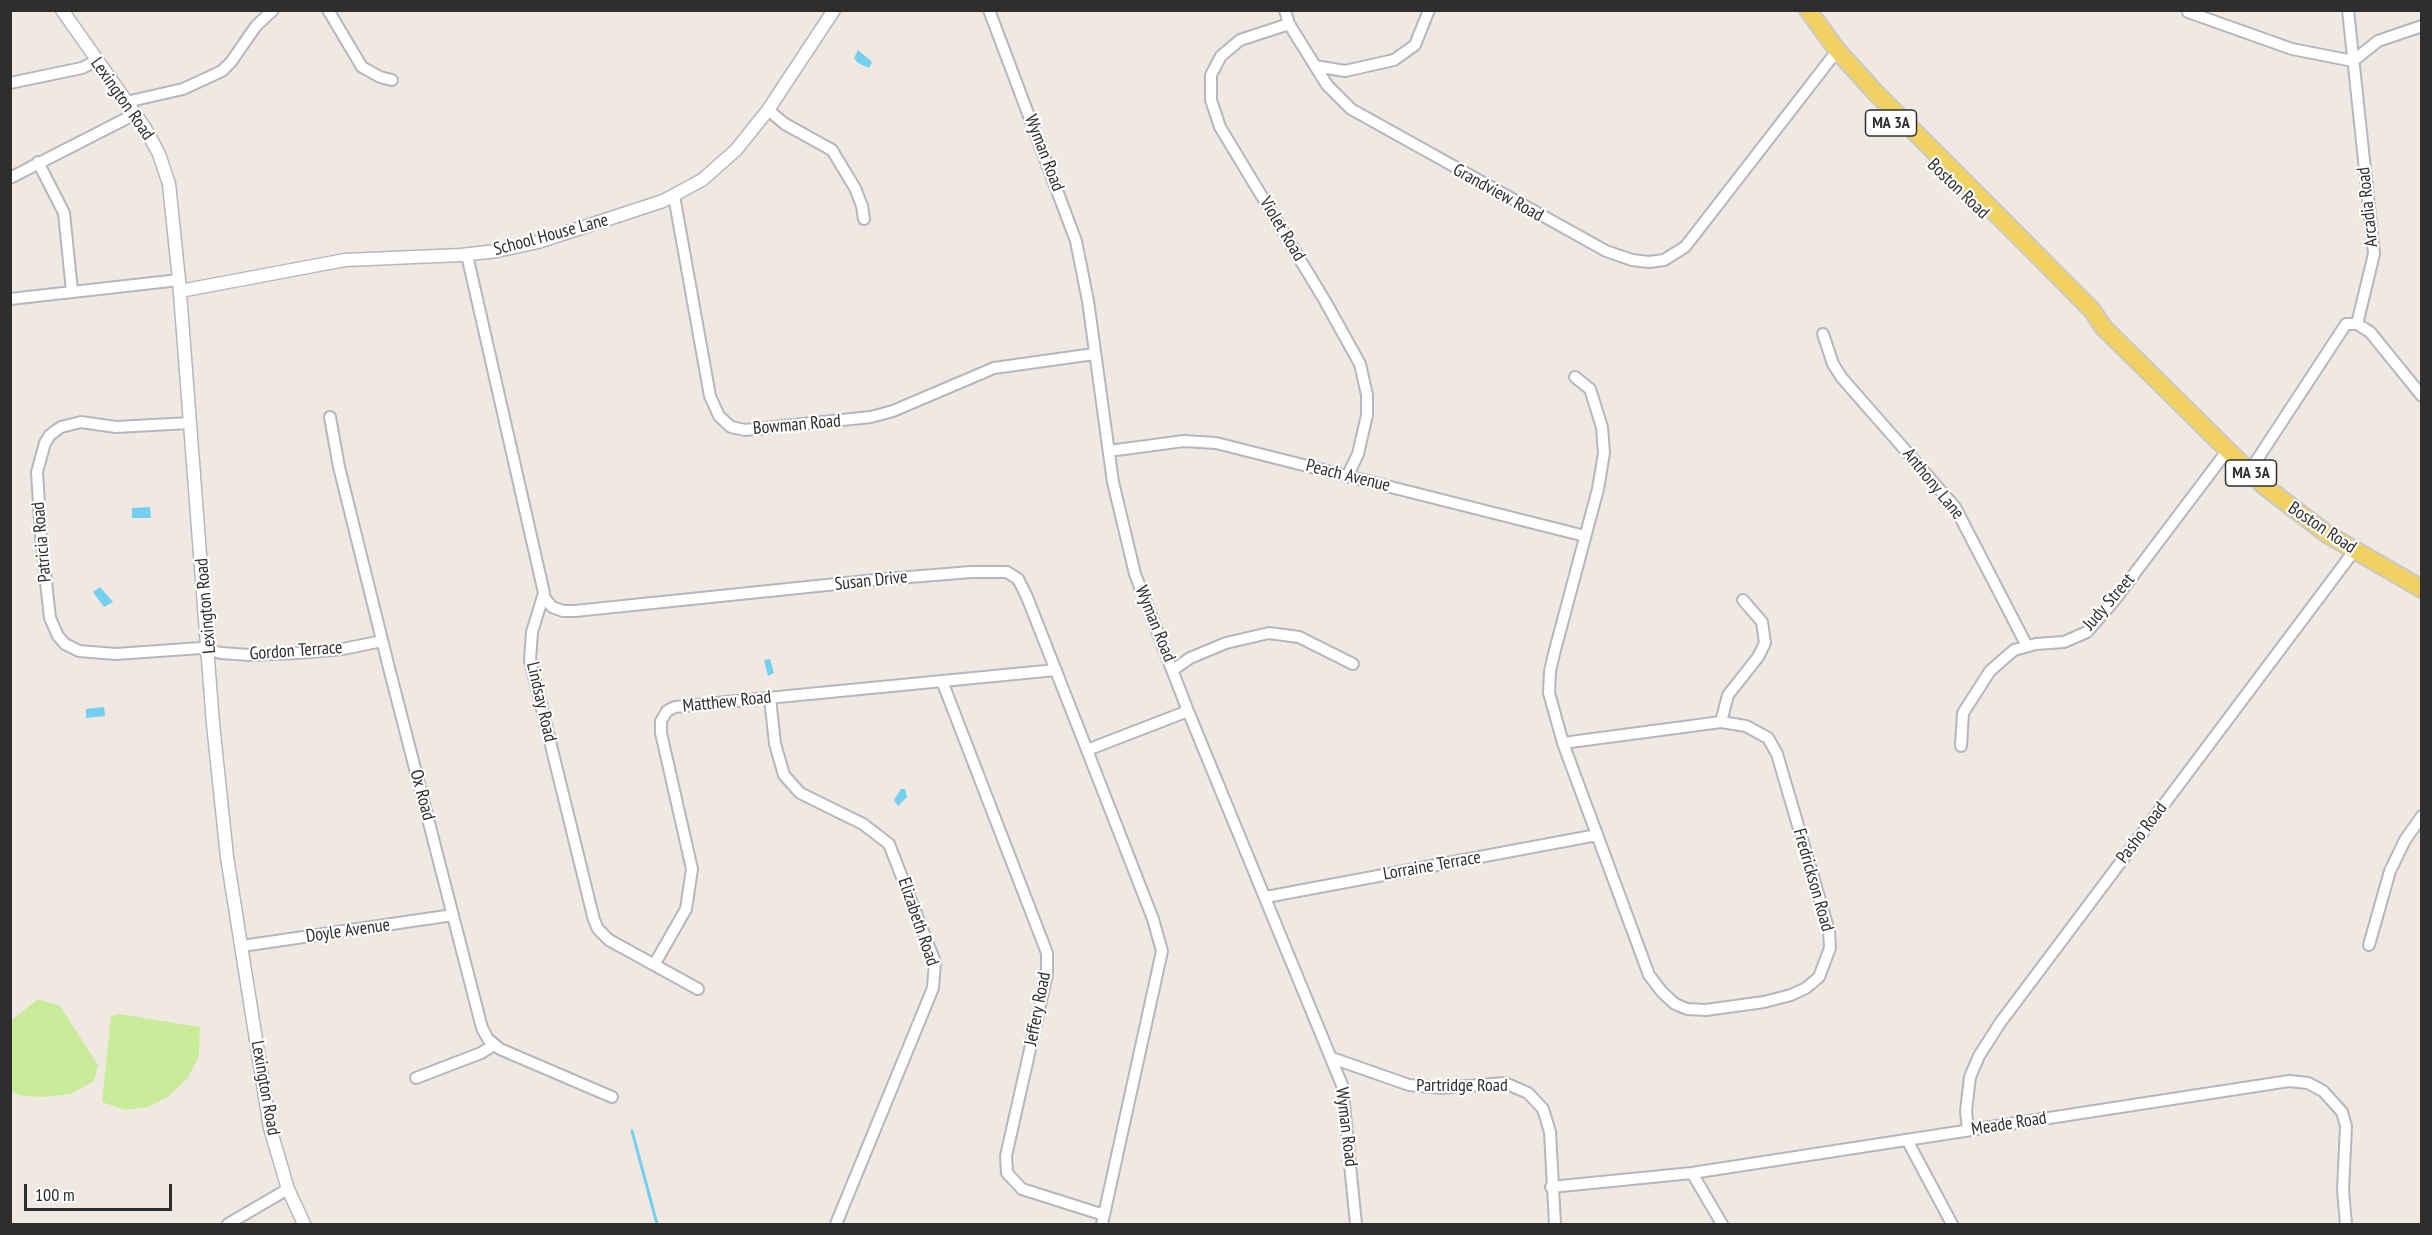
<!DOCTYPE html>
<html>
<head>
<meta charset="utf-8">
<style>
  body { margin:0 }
  #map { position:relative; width:2432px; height:1235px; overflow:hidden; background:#efe9e1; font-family:"PT Sans Narrow",sans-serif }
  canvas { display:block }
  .frame { position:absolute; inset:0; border:12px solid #2e2e2e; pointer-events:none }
  .scale { position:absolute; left:24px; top:1184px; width:148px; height:27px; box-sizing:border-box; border:3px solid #2e2e2e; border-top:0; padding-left:8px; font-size:18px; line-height:21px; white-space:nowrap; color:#2e2e2e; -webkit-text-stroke:4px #fff; paint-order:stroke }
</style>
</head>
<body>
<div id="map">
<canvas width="2432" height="1235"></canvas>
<div class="frame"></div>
<div class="scale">100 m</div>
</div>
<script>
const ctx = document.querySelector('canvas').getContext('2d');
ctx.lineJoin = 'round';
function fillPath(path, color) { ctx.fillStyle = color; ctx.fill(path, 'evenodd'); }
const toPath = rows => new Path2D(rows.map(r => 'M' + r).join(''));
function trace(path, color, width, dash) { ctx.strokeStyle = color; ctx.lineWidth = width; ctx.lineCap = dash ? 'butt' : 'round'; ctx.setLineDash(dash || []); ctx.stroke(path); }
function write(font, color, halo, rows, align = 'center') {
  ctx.font = font + ' "PT Sans Narrow",sans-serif'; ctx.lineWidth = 4.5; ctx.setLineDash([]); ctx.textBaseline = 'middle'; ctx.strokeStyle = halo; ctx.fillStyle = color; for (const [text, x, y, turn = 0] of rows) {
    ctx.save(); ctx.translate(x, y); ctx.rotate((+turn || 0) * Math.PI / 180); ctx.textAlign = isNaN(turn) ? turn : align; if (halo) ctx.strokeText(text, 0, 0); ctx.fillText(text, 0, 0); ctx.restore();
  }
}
const pitch = toPath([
  [38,999,60,1006,98,1065,94,1081,71,1094,42,1097,19,1095,11,1091,11,1021],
  [119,1014,200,1027,199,1056,187,1079,168,1097,148,1107,125,1110,102,1102,111,1016]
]);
const water = toPath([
  [858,50,872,62,869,68,858,63,854,58],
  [150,507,151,518,132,518,132,508],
  [100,587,113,602,104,607,93,592],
  [770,659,774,673,768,676,764,660],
  [104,707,105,716,86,718,86,709],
  [901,789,905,789,907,797,898,806,894,800]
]);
const stream = toPath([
  [632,1131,657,1224]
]);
const minor = toPath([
  [328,10,362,67,380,77,392,80],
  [989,10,1076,241,1088,301,1113,482,1135,574,1188,711,1342,1085,1356,1224],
  [1285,10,1289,24,1327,85,1351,109,1606,251,1632,260,1649,262,1664,260,1685,247,1833,56],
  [2188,12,2292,49,2353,61,2378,41,2422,26],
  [1289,24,1240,40,1221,56,1211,75,1211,100,1220,127,1325,301,1360,364,1367,395,1367,415,1358,454,1348,475],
  [1315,66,1345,71,1394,60,1415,45,1429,10],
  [10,83,82,68,96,61],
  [126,102,183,89,222,71,231,62,256,26,273,10],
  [768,110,785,124,832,150,855,188,862,206,864,219],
  [38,162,64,213,72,291],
  [10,178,135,114],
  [674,196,710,396,719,416,731,427,745,430,871,417,893,411,994,368,1094,354],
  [467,255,544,593,532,632,530,660,594,920,598,929,609,940,698,989],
  [10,299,179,280],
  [2357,324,2370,332,2422,396],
  [1823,334,1833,364,1842,378,1955,507,2027,646],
  [330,417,339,467,388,664,482,1028,488,1039,500,1049,612,1097],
  [190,423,116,427,81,422,61,427,50,435,45,443,37,472,41,536,50,618,58,636,65,644,79,651,116,654,201,648,221,653,249,655,297,653,343,649,382,641],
  [1109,451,1184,441,1216,443,1585,536],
  [2249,472,2346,324,2357,324,2374,254,2348,10],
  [544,597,552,607,563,611,575,611,885,579,971,572,1007,572,1018,579,1027,597,1087,750],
  [1173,670,1190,658,1226,643,1269,633,1299,637,1353,664],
  [942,681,1047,953,1047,974,1006,1156,1007,1173,1022,1189,1104,1215],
  [770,698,775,744,784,775,800,793,863,824,889,844,935,962,933,988,836,1224],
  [1721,722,1728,695,1758,657,1765,643,1762,622,1743,600],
  [1563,743,1721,722,1746,726,1768,738,1777,754,1829,931,1830,948,1819,977,1806,988,1791,995,1764,1002,1706,1010,1687,1009,1675,1004,1662,992,1649,975,1563,743,1549,693,1550,671,1555,650,1598,489,1604,453,1602,427,1590,389,1575,377],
  [1961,746,1963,713,1990,671,2014,650,2036,644,2064,642,2087,632,2113,602,2227,451],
  [1266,897,1597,835],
  [2369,945,2390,871,2405,840,2422,816],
  [242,946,453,915],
  [654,965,686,909,692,869,661,733,661,721,667,711,675,707,1056,670],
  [1332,1058,1409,1085,1442,1088,1505,1083,1528,1093,1543,1109,1550,1132,1555,1224],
  [416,1078,481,1053,494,1045],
  [1968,1130,1966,1111,1970,1077,1979,1056,2000,1023,2354,551],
  [1907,1140,1952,1224],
  [1692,1173,1722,1224],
  [1551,1187,1692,1173,2289,1081,2308,1083,2323,1091,2342,1112,2346,1126,2343,1190,2346,1224],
  [228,1224,288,1189],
  [1102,1224,1162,951,1153,919,1087,750,1188,711]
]);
const tertiary = toPath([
  [62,10,145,128,159,154,169,184,179,280,213,724,227,857,270,1128,288,1189,304,1224],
  [180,291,345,260,461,255,497,251,538,242,663,201,702,180,736,150,768,110,834,10]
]);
const primary = toPath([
  [1808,10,1837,50,1874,91,2092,310,2103,327,2263,485,2327,534,2422,589]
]);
const shields = [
  [1891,123,51],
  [2251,473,51]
];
const shieldNames = [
  ["MA 3A",1891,123],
  ["MA 3A",2251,473]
];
const streetNames = [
  ["Lexington Road",122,99,55],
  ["Wyman Road",1044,153,69],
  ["Boston Road",1958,189,44],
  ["Grandview Road",1498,193,29],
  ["Arcadia Road",2368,207,-96],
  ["Violet Road",1282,229,59],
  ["School House Lane",551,235,-15],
  ["Bowman Road",797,425,-5],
  ["Peach Avenue",1348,476,14],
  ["Anthony Lane",1933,484,51],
  ["Boston Road",2322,528,34],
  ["Patricia Road",42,542,-95],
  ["Susan Drive",871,581,-6],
  ["Judy Street",2109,602,-49],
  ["Lexington Road",206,606,-95],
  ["Wyman Road",1155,624,68],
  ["Gordon Terrace",296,651,-4],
  ["Lindsay Road",541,702,77],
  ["Matthew Road",727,702,-6],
  ["Ox Road",422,795,75],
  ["Pasho Road",2142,833,-53],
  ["Lorraine Terrace",1432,866,-10],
  ["Fredrickson Road",1813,880,74],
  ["Elizabeth Road",918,922,71],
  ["Doyle Avenue",348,931,-8],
  ["Jeffery Road",1038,1009,-79],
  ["Partridge Road",1462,1086],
  ["Lexington Road",265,1088,80],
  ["Meade Road",2009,1124,-9],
  ["Wyman Road",1346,1127,83]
];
fillPath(pitch, '#c9ec9a');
fillPath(water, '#75cff0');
trace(stream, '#75cff0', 3);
trace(minor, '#b4b7c1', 14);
trace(tertiary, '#b4b7c1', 15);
trace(primary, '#c9c9c9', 20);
trace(minor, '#fff', 10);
trace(tertiary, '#fff', 12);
trace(primary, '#f2d163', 16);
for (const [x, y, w] of shields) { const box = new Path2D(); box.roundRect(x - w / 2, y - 13, w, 26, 4.5); ctx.fillStyle = '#fff'; ctx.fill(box); trace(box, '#2e2e2e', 1.5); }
write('bold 16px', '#2e2e2e', null, shieldNames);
write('18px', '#2e2e2e', '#fff', streetNames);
</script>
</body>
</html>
